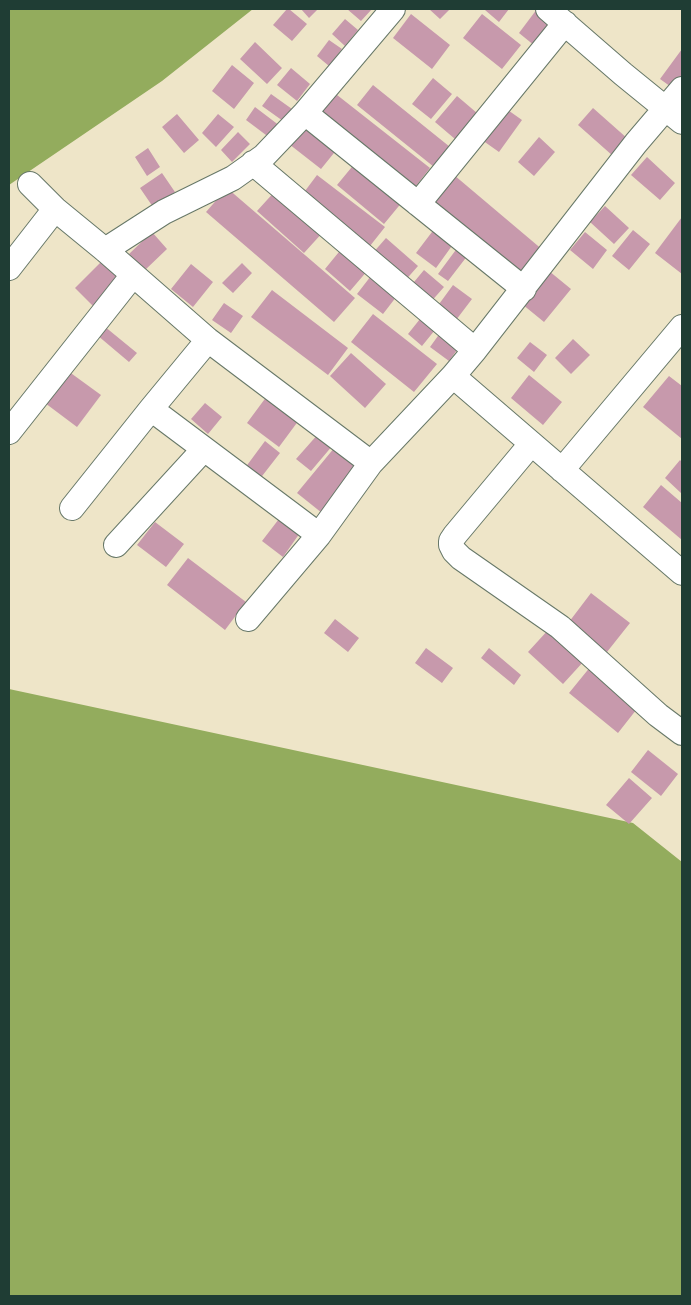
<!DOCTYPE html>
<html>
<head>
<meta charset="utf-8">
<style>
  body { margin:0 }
  #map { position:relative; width:691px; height:1305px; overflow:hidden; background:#eee5c8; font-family:Sriracha,sans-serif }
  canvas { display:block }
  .frame { position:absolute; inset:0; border:10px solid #1f3d34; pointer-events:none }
</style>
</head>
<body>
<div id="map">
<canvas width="691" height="1305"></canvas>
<div class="frame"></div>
</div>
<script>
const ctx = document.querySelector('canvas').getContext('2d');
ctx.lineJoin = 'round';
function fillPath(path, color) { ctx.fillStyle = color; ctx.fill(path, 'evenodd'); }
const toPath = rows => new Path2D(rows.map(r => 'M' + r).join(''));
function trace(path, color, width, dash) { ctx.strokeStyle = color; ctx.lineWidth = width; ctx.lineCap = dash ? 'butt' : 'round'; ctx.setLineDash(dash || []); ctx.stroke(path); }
const forest = toPath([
  [9,9,253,9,162,81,9,185],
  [9,689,633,823,682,862,682,1296,9,1296]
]);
const building = toPath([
  [287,9,289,9,307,24,292,41,273,25],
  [301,9,318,9,309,18],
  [347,9,372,9,361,21],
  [429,9,450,9,440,19],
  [486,9,509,9,499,22,485,10],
  [537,9,554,22,535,46,519,33],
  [411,14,450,45,432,69,393,38],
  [482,14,521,45,502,69,463,38],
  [345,19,358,30,345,46,332,34],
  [329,40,342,49,329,66,317,56],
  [255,42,282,68,267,84,240,59],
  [682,49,682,78,674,89,660,79],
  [232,65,254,83,234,109,212,91],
  [291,68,310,84,297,101,277,85],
  [433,78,452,94,431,119,412,104],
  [373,85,450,147,434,167,357,105],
  [332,91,430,168,412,191,314,114],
  [271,94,292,109,283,121,262,106],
  [457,96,477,113,455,139,435,122],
  [255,107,280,126,270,138,246,120],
  [505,108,522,120,499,152,482,140],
  [593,108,628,139,613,156,578,125],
  [177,114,199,140,184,153,162,127],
  [218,114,234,127,216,147,202,133],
  [306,122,338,148,321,169,289,144],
  [238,132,250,144,232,162,221,150],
  [539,137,555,152,534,176,518,162],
  [148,148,160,167,147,176,135,157],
  [647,157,675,183,660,200,631,175],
  [356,162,403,201,384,224,337,185],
  [162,173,175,192,153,207,140,188],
  [317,175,385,227,366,251,299,199],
  [454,175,544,251,520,280,430,203],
  [227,188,355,298,334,322,206,212],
  [277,189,324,231,304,253,257,211],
  [605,206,629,228,614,244,590,222],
  [682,217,682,274,655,253],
  [435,228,454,243,436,268,416,253],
  [633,230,650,244,629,270,612,256],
  [152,232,167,249,144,271,129,254],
  [585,232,607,250,593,269,570,250],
  [386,238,418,266,403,283,372,254],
  [343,247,368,270,350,291,325,269],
  [458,247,468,255,448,281,438,274],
  [106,257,126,277,95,308,75,288],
  [242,263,252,273,233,293,222,283],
  [191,264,213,282,193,307,171,289],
  [424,270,444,287,429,304,409,288],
  [549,271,571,289,544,322,522,304],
  [374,272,400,292,383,314,357,294],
  [453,285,472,299,453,324,434,311],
  [272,290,348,348,328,375,251,317],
  [224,303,243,316,231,333,212,320],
  [373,314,437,364,414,392,351,342],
  [424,314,439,325,422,346,408,334],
  [104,326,137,353,129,362,97,335],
  [443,329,462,343,449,361,430,347],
  [573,339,590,355,571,374,555,358],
  [530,342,547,355,534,372,517,358],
  [351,353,386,384,365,408,330,376],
  [68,371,101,395,77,427,45,403],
  [529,375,562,402,543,425,511,398],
  [669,376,682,386,682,439,643,407],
  [267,396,299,420,279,447,247,423],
  [205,403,222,417,208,434,191,419],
  [319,433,333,445,311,471,296,459],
  [265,441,280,453,259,480,245,468],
  [335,447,364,472,327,517,297,493],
  [680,460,682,462,682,494,665,478],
  [661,485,682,503,682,540,643,507],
  [282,515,302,530,283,557,262,541],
  [155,522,184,544,166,567,137,545],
  [188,558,246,602,225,630,167,585],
  [591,593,630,623,607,652,569,622],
  [335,619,359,638,348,652,324,633],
  [549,629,584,661,563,684,528,652],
  [426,648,453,668,442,683,415,663],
  [489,648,521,675,514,685,481,658],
  [591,666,640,705,618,733,569,693],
  [648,750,678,774,661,796,631,772],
  [629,778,652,798,629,824,606,805]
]);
const minor = toPath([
  [548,9,623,74,682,122],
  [305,113,524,289],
  [253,163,475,350],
  [30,184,55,209,105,250,208,340,371,463],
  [418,204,565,23],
  [105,250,164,212,233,178,264,156,305,113,393,9],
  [9,268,55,209],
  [453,376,682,573],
  [151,409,319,535],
  [9,432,133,275],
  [531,444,455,535,451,541,451,545,454,551,461,558,560,627,658,715,682,733],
  [562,470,682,327],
  [72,508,151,409,208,340],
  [116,545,204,449],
  [248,619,319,535,371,463,453,376,475,350,636,143,682,89]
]);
fillPath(forest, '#93ac5d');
fillPath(building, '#c799ac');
trace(minor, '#677868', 26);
trace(minor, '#fff', 24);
</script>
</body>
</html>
